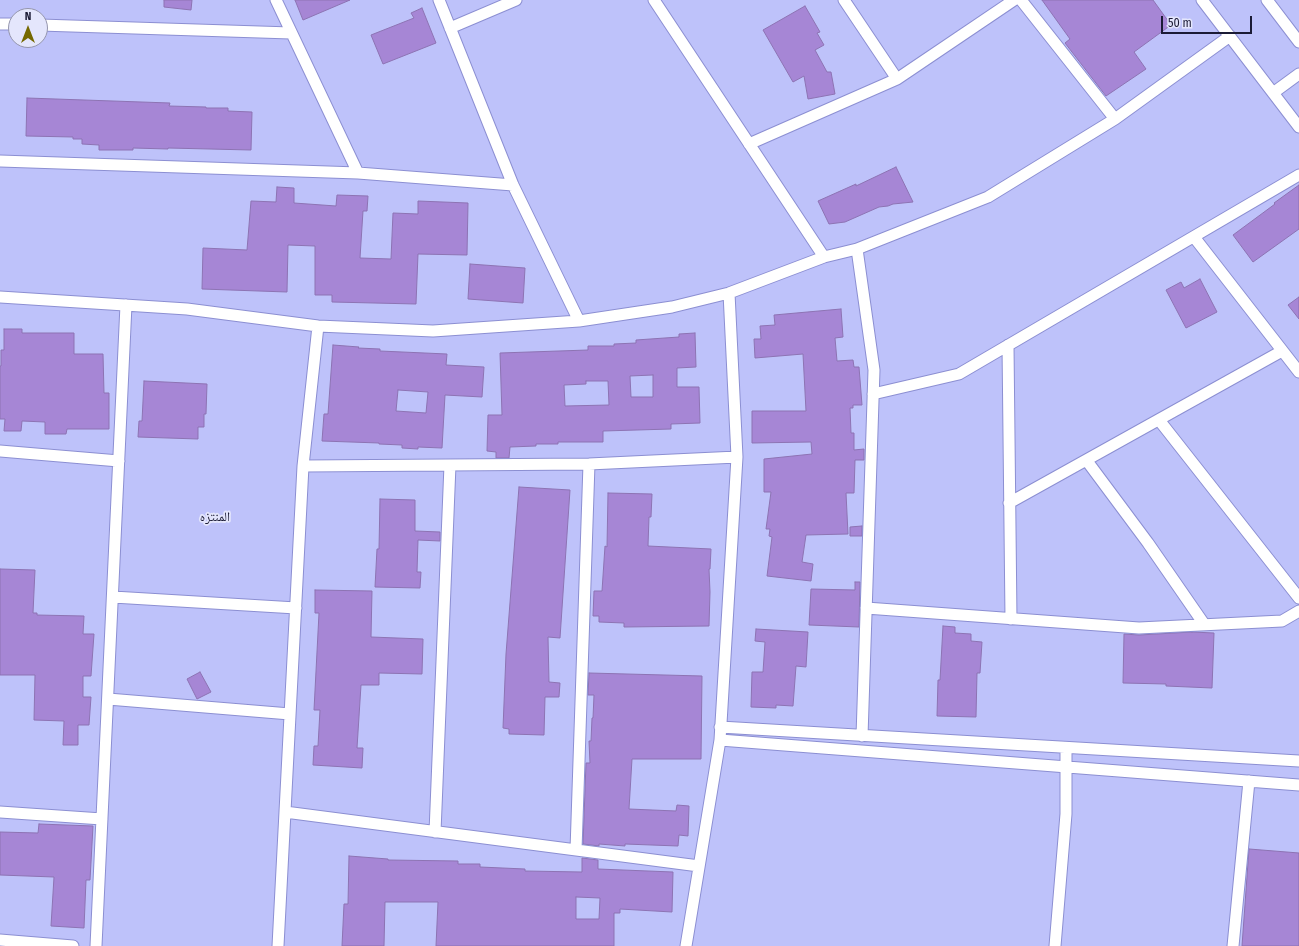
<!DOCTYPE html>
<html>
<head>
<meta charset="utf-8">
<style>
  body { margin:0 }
  #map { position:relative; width:1299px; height:946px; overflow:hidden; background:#bec2fa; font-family:"Fira Sans Condensed",sans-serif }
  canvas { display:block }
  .north { position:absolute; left:8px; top:8px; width:40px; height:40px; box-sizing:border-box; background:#e4e6fc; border:1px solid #9495ac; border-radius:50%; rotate:0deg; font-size:11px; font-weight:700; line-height:16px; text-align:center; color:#1b1b35 }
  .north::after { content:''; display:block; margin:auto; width:14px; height:18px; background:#756900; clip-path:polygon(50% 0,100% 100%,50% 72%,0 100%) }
  .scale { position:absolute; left:1161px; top:16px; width:91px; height:18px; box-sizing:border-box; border:2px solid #1b1b35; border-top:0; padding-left:5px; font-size:12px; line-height:14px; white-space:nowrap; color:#1b1b35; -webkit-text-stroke:3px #e4e6fc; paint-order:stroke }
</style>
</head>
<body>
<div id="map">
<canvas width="1299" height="946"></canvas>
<div class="north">N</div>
<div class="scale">50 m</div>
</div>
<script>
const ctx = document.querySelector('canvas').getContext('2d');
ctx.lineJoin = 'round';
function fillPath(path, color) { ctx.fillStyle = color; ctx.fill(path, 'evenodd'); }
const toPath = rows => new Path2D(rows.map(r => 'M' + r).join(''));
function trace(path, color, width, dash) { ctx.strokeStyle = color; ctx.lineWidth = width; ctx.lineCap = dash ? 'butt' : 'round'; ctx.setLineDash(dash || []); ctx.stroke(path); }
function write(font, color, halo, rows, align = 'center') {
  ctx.font = font + ' "Fira Sans Condensed","Noto Naskh Arabic",sans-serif'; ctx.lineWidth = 3.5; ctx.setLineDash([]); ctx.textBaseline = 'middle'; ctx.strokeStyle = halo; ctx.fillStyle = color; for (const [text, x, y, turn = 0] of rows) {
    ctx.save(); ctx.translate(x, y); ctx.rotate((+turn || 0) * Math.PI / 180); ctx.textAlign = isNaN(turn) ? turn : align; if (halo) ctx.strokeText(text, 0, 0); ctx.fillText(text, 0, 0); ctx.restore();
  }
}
const building = toPath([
  [164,0,192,0,191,10,164,7,164,0],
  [295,0,350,0,303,20,295,0],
  [1042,0,1153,0,1171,25,1134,52,1146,69,1106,96,1065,43,1070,39,1042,0],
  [805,6,820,32,817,33,824,45,815,50,827,72,831,72,835,94,808,99,804,76,793,82,763,30,805,6],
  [422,8,436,43,383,64,371,35,414,18,411,13,422,8],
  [27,98,170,103,169,106,206,107,206,108,228,108,228,111,252,112,251,150,168,148,168,149,133,148,133,150,99,150,99,145,82,144,82,139,73,139,73,137,26,136,27,98],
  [896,167,913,202,893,204,888,206,879,207,845,222,829,224,818,201,856,184,856,186,896,167],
  [1299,185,1299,229,1253,262,1233,235,1275,204,1274,203,1299,185],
  [277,187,294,188,294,203,336,206,337,195,368,196,367,211,363,211,360,258,391,259,393,213,418,214,418,201,468,203,467,255,418,254,416,304,332,302,332,295,315,295,315,246,288,245,287,292,202,289,203,248,247,250,251,201,276,202,277,187],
  [470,264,525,268,523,303,468,299,470,264],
  [1200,279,1217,312,1186,328,1166,290,1181,282,1184,288,1200,279],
  [1299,297,1299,319,1288,305,1299,297],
  [841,309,843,337,835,338,837,361,853,360,854,367,859,367,862,405,853,405,853,408,850,408,851,433,854,433,854,450,864,449,864,460,855,460,854,493,846,493,848,534,806,535,802,562,813,564,811,581,767,576,772,537,769,536,770,529,766,529,771,492,764,492,764,459,812,454,811,442,752,443,752,411,806,411,803,354,755,358,754,339,761,339,760,326,775,325,774,315,841,309],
  [4,329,22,329,22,333,74,333,74,354,103,354,104,393,109,393,109,429,67,429,66,434,45,434,45,422,22,421,21,431,4,431,5,419,0,419,0,366,1,366,1,350,4,350,4,329],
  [695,333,696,367,677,368,677,387,699,387,700,423,671,424,671,429,603,431,603,442,558,442,558,444,536,444,536,446,510,447,509,458,496,458,496,452,487,451,488,415,502,415,500,353,588,350,588,346,614,346,614,344,636,343,636,340,679,337,679,334,695,333],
  [653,375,653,397,631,397,630,376,653,375],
  [586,381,608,381,609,405,565,406,564,385,586,384,586,381],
  [333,345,359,347,358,348,380,349,380,351,447,354,446,365,484,367,482,397,445,395,442,448,418,447,418,449,402,448,402,445,379,444,379,443,322,441,324,414,328,414,333,345],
  [398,390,428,392,426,413,396,411,398,390],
  [144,381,207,384,206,414,204,414,204,427,198,427,198,439,138,437,139,421,142,421,144,381],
  [519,487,570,490,560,638,548,637,549,682,560,683,559,697,545,697,544,735,509,734,509,729,503,728,506,654,519,487],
  [608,493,652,494,651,517,649,517,648,546,711,549,710,569,709,569,710,592,709,626,624,627,624,623,599,622,599,616,593,616,594,591,602,591,605,546,607,547,608,493],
  [380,499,415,500,415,531,440,532,440,541,418,540,417,572,421,572,420,588,375,587,377,549,379,549,380,499],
  [862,526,862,536,850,536,850,527,862,526],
  [0,569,35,570,33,613,37,613,37,615,84,616,83,634,94,634,91,676,83,676,83,697,91,697,89,725,78,725,78,745,63,745,64,721,34,720,35,675,0,675,0,569],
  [855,582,860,582,859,627,809,625,811,589,855,590,855,582],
  [315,590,372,591,371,637,423,639,422,674,379,673,379,685,361,685,357,748,363,748,362,768,313,765,314,746,318,746,320,710,314,710,319,613,315,613,315,590],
  [943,626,955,627,955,633,971,634,971,641,982,642,980,673,977,673,976,717,937,716,938,680,940,680,943,626],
  [756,629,808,632,806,667,796,666,793,706,776,705,776,708,751,707,752,672,763,672,765,642,755,641,756,629],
  [1192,632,1214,633,1212,688,1166,686,1166,684,1123,683,1124,634,1139,635,1192,632],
  [200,672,211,692,197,699,187,679,200,672],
  [589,673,702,676,701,759,632,759,629,809,676,811,677,805,689,806,688,836,679,835,678,846,625,844,625,846,599,844,599,846,583,844,586,763,590,763,589,741,591,741,592,718,593,718,594,695,588,695,589,673],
  [39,824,93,826,90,880,86,880,84,928,51,926,54,877,0,875,0,832,38,833,39,824],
  [1249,849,1299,853,1299,946,1242,946,1249,849],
  [349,856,388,859,388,860,458,861,458,864,480,864,480,867,525,869,525,871,582,872,582,858,598,860,598,869,673,872,672,912,620,909,620,913,614,913,614,946,436,946,438,902,385,902,384,946,342,946,344,904,348,904,349,856],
  [576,897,600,898,599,919,576,919,576,897]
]);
const street = toPath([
  [276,0,358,173],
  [439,0,513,185,579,321],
  [654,0,824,257],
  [844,0,897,79],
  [1021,0,1115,119],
  [1202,0,1299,127],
  [1267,0,1299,42],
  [0,24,16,24],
  [40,25,291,33],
  [450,28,516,0],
  [1273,93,1299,74],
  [749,144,897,79,1014,0],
  [0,161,358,173,513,185],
  [1194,237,1299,372],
  [857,249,874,370,862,736],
  [0,297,187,309,318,326,433,331,579,321,672,307,729,293,824,257,857,249,988,197,1115,119,1230,36],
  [1008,345,1011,619],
  [873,394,959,374,1299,175],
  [1159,420,1299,598],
  [0,451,119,461],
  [1087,461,1148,543,1204,624],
  [303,466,589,464,737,457],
  [1009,503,1282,351],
  [113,597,296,608],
  [866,608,1139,628,1282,621,1299,611],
  [108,699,290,714],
  [720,727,1299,761],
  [720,740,1299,785],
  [0,812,102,819],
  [285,812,699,866],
  [435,832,450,465],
  [576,850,589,464],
  [0,940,73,946],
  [96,946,126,305],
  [278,946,303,466,318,326],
  [686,946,720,740,737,457,729,293],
  [1055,946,1066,814,1066,748],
  [1233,946,1249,781]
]);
const neighbourhoodNames = [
  ["المنتزه",215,517]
];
fillPath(building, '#a686d5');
trace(building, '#8d73b3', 1);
trace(street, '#8c8fd2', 13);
trace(street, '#fff', 11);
write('13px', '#1b1b35', '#e4e6fc', neighbourhoodNames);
</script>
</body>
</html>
